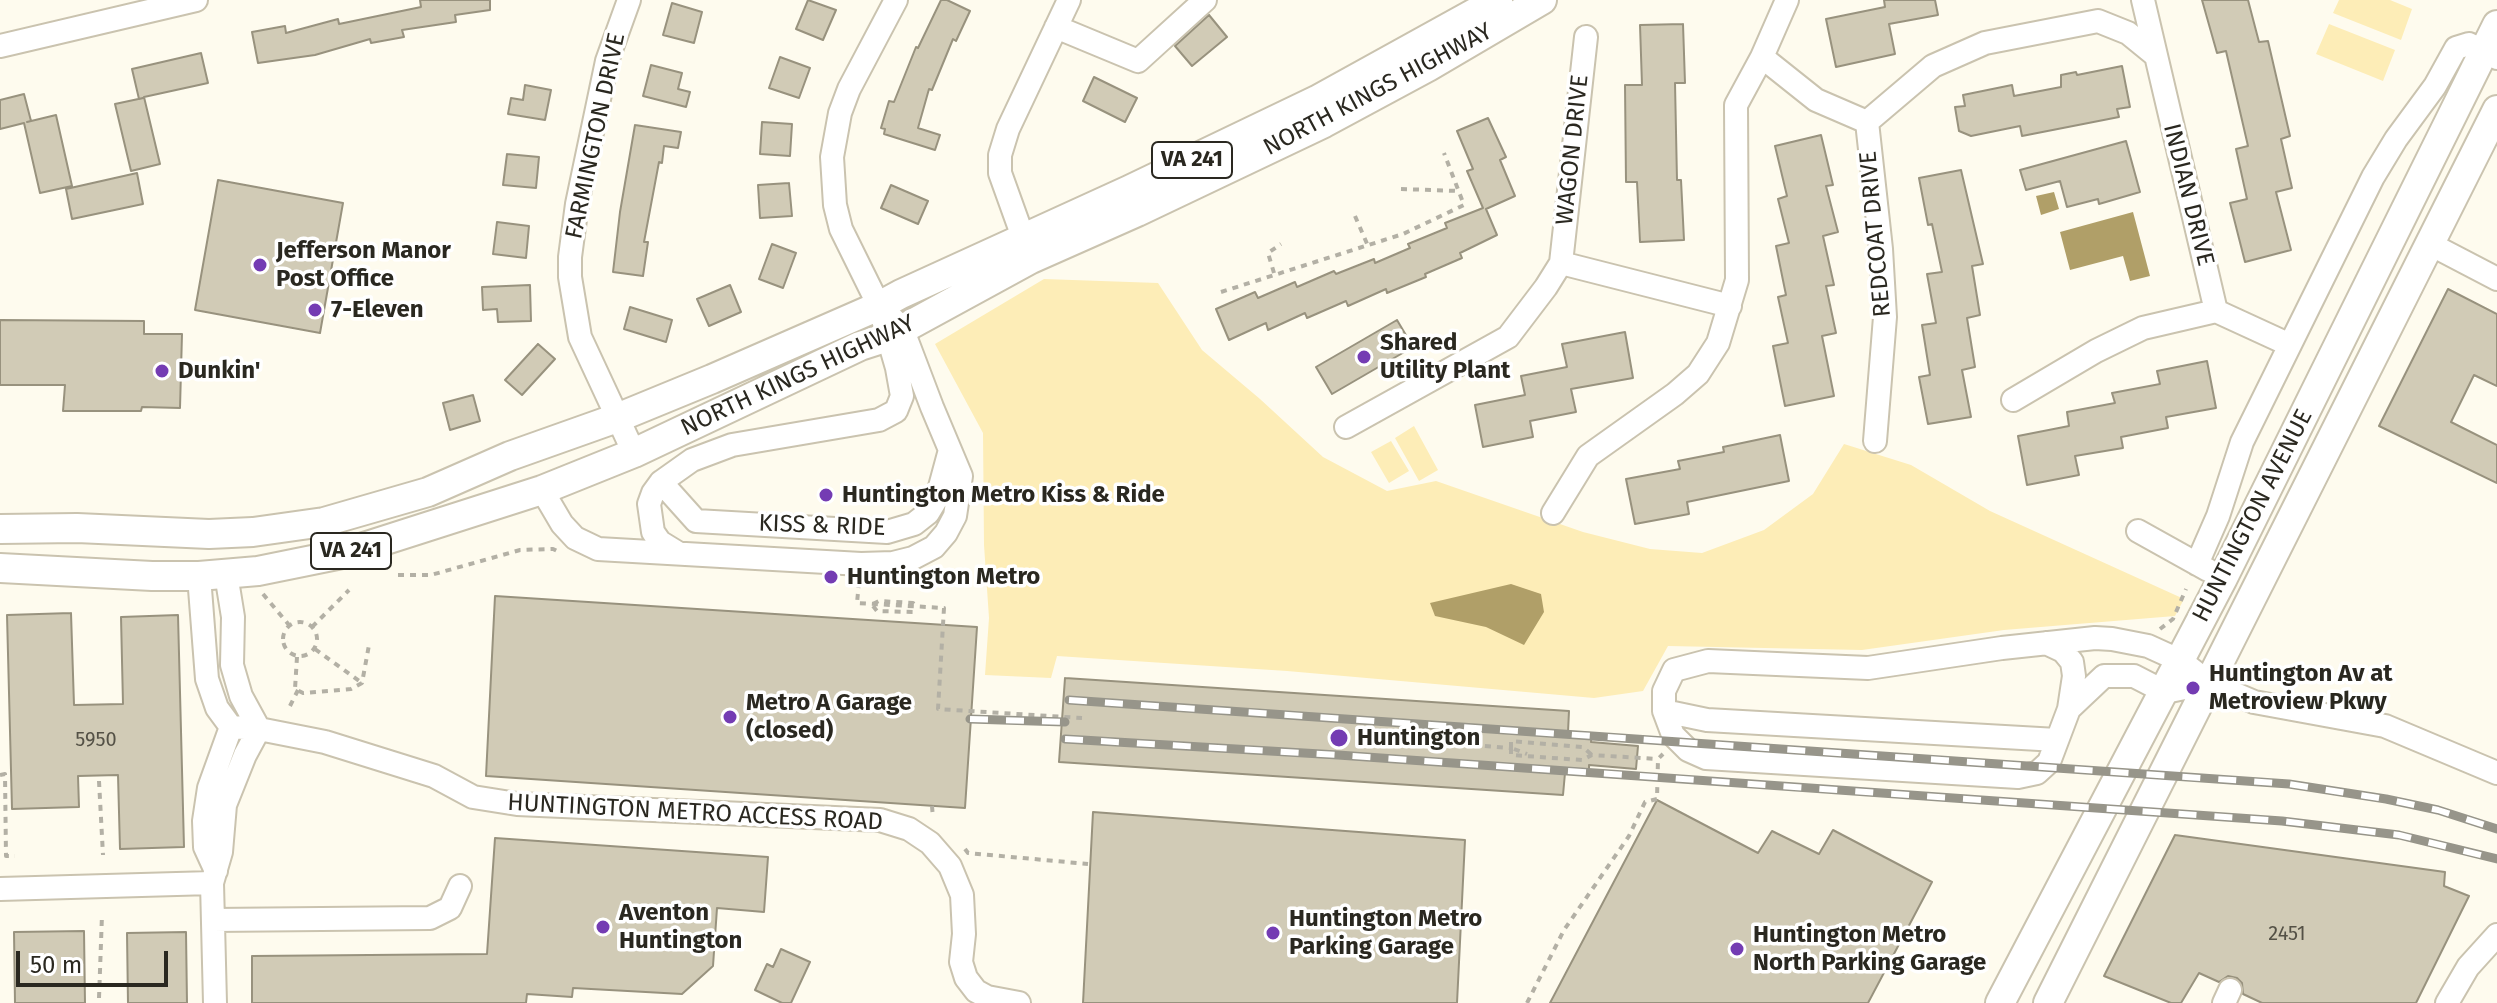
<!DOCTYPE html>
<html>
<head>
<meta charset="utf-8">
<style>
  body { margin:0 }
  #map { position:relative; width:2497px; height:1003px; overflow:hidden; background:#fefbee; font-family:"Fira Sans",sans-serif }
  canvas { display:block }
  .scale { position:absolute; left:16px; top:951px; width:152px; height:36px; box-sizing:border-box; border:4px solid #2a2820; border-top:0; padding-left:10px; font-size:24px; line-height:28px; white-space:nowrap; color:#2a2820; -webkit-text-stroke:6px #fff; paint-order:stroke }
</style>
</head>
<body>
<div id="map">
<canvas width="2497" height="1003"></canvas>
<div class="scale">50 m</div>
</div>
<script>
const ctx = document.querySelector('canvas').getContext('2d');
ctx.lineJoin = 'round';
function fillPath(path, color) { ctx.fillStyle = color; ctx.fill(path, 'evenodd'); }
const toPath = rows => new Path2D(rows.map(r => 'M' + r).join(''));
function trace(path, color, width, dash) { ctx.strokeStyle = color; ctx.lineWidth = width; ctx.lineCap = dash ? 'butt' : 'round'; ctx.setLineDash(dash || []); ctx.stroke(path); }
function write(font, color, halo, rows, align = 'center') {
  ctx.font = font + ' "Fira Sans",sans-serif'; ctx.lineWidth = 7; ctx.setLineDash([]); ctx.textBaseline = 'middle'; ctx.strokeStyle = halo; ctx.fillStyle = color; for (const [text, x, y, turn = 0] of rows) {
    ctx.save(); ctx.translate(x, y); ctx.rotate((+turn || 0) * Math.PI / 180); ctx.textAlign = isNaN(turn) ? turn : align; if (halo) ctx.strokeText(text, 0, 0); ctx.fillText(text, 0, 0); ctx.restore();
  }
}
const green = toPath([
  [2339,0,2390,0,2412,9,2401,40,2333,13],
  [2329,24,2395,50,2383,81,2316,54],
  [1044,279,1158,283,1202,350,1260,399,1323,457,1387,491,1436,481,1583,532,1650,549,1702,553,1764,530,1813,494,1844,444,1911,465,1990,511,2184,599,2175,616,2004,630,1862,650,1668,646,1643,691,1594,698,1287,671,1057,656,1051,678,985,675,989,618,984,545,983,433,935,344],
  [1414,426,1438,470,1419,481,1395,438],
  [1391,441,1409,471,1389,483,1371,452]
]);
const water = toPath([
  [2054,192,2059,209,2041,215,2036,196],
  [2133,212,2150,276,2130,281,2123,256,2070,270,2060,232],
  [1511,584,1541,594,1544,612,1524,645,1486,627,1435,616,1430,603]
]);
const building = toPath([
  [420,0,490,0,490,10,455,15,456,22,402,30,404,37,371,43,370,39,315,55,258,63,252,32,285,26,286,33,338,19,339,24,421,7,420,0],
  [808,0,836,10,823,40,796,29,808,0],
  [941,0,947,0,970,11,956,41,953,39,932,90,929,89,918,128,940,135,935,150,884,134,885,129,881,128,889,101,894,102,916,47,918,48,941,0],
  [1884,0,1935,0,1938,15,1889,24,1895,54,1836,67,1826,19,1885,7,1884,0],
  [2202,0,2248,0,2259,42,2268,41,2290,136,2281,139,2292,188,2276,192,2291,250,2245,262,2230,203,2247,199,2236,149,2248,146,2226,51,2217,53,2202,0],
  [672,3,702,12,694,43,663,35,672,3],
  [1209,15,1227,37,1192,66,1175,46,1209,15],
  [1683,24,1685,83,1675,83,1677,180,1681,180,1684,240,1640,242,1637,182,1626,182,1625,85,1642,85,1640,25,1683,24],
  [201,53,208,83,144,97,160,164,131,171,115,104,143,98,139,99,132,69,201,53],
  [780,57,810,68,799,98,769,88,780,57],
  [651,65,682,73,678,89,690,92,686,107,643,96,651,65],
  [2122,66,2130,107,2117,109,2119,117,2022,136,2020,126,1971,136,1959,131,1955,107,1965,106,1963,95,2012,85,2014,96,2061,87,2061,75,2076,72,2077,75,2122,66],
  [1094,77,1137,98,1125,122,1083,101,1094,77],
  [525,85,551,90,545,120,508,114,511,98,523,100,525,85],
  [24,94,31,121,27,122,56,115,72,186,40,193,24,123,0,129,0,100,24,94],
  [1488,118,1506,157,1500,160,1515,196,1486,209,1497,235,1460,253,1462,258,1425,274,1426,277,1387,293,1386,289,1348,306,1346,301,1307,318,1305,313,1268,330,1266,323,1229,340,1216,309,1255,292,1258,298,1295,282,1297,287,1334,271,1336,274,1374,259,1375,263,1410,248,1408,244,1447,228,1445,223,1483,208,1467,171,1473,169,1457,131,1488,118],
  [762,122,792,124,790,156,760,154,762,122],
  [635,125,681,132,678,148,664,146,662,163,659,162,644,242,648,242,643,276,613,272,620,212,635,125],
  [1821,135,1833,185,1826,186,1838,232,1823,236,1834,285,1826,286,1836,333,1822,336,1834,396,1785,406,1773,346,1788,343,1778,297,1786,295,1776,246,1789,243,1778,199,1787,196,1775,146,1821,135],
  [2126,141,2140,192,2099,204,2098,199,2067,207,2060,181,2026,190,2020,170,2126,141],
  [507,154,539,157,536,188,503,185,507,154],
  [1961,170,1983,264,1972,266,1980,315,1967,318,1975,367,1962,370,1971,417,1928,424,1919,377,1930,375,1922,325,1936,323,1927,274,1942,272,1932,224,1928,225,1919,178,1961,170],
  [137,173,143,204,72,219,66,189,137,173],
  [218,180,343,203,320,333,195,310,218,180],
  [789,183,792,216,760,218,758,185,789,183],
  [891,185,928,201,918,224,881,208,891,185],
  [497,222,529,226,526,258,493,254,497,222],
  [772,244,796,253,783,288,759,279,772,244],
  [530,285,531,321,498,322,497,309,483,310,482,287,530,285],
  [730,285,741,312,709,326,697,299,730,285],
  [2448,289,2497,314,2497,386,2474,375,2451,422,2497,445,2497,483,2379,426,2448,289],
  [630,307,672,320,666,342,624,329,630,307],
  [0,320,144,321,144,334,182,334,180,408,142,407,141,411,63,411,65,385,0,385,0,320],
  [1397,320,1413,347,1332,394,1316,367,1397,320],
  [1625,332,1633,378,1571,389,1576,412,1530,421,1533,437,1483,447,1475,405,1525,395,1521,376,1567,367,1562,344,1625,332],
  [538,344,555,359,522,395,505,380,538,344],
  [2207,361,2216,408,2166,417,2168,428,2121,437,2123,448,2075,456,2079,475,2027,485,2018,436,2069,426,2067,412,2115,403,2112,393,2160,384,2157,371,2207,361],
  [473,395,480,421,450,430,443,403,473,395],
  [1780,435,1789,481,1687,502,1689,514,1635,524,1626,479,1680,469,1678,461,1724,452,1723,447,1780,435],
  [495,596,977,627,965,808,486,776,495,596],
  [71,613,74,705,123,704,121,617,178,615,184,847,120,849,118,775,78,776,79,807,12,809,7,615,71,613],
  [1065,678,1569,711,1568,732,1592,733,1591,742,1638,746,1636,769,1589,765,1589,774,1565,773,1563,795,1059,762,1065,678],
  [1657,800,1758,853,1772,831,1819,854,1833,830,1932,882,1868,1003,1550,1003,1657,800],
  [1093,812,1465,840,1457,1003,1083,1003,1093,812],
  [2175,835,2445,872,2444,886,2469,896,2416,1003,2262,1003,2243,994,2242,983,2237,978,2228,976,2219,982,2199,973,2181,1003,2171,1003,2104,976,2175,835],
  [495,838,768,857,764,912,717,908,713,966,682,994,573,988,572,997,527,994,526,1003,252,1003,252,956,487,954,495,838],
  [84,931,85,1003,15,1003,14,932,84,931],
  [186,932,187,1003,128,1003,127,933,186,932],
  [781,949,810,962,791,1003,782,1003,755,990,767,964,773,967,781,949]
]);
const path = toPath([
  [1401,189,1459,191],
  [1355,216,1368,246],
  [1274,273,1268,253,1281,244],
  [1221,292,1403,234,1464,205,1444,153],
  [398,575,431,575,520,550,553,549,559,552],
  [859,582,857,603,944,608,938,709,1082,718],
  [263,594,289,625],
  [873,604,879,601,913,603,918,608],
  [873,606,877,611,913,612,917,609],
  '283 639a17 17 0 1 1 34 0a17 17 0 1 1-34 0Z',
  [312,627,349,590],
  [2160,629,2173,619,2186,589],
  [315,649,362,683],
  [297,657,295,689,303,693,351,689,362,683,369,645],
  [290,706,298,690],
  [1461,744,1510,748],
  [1511,748,1511,755,1582,760,1592,755,1658,759],
  [1511,748,1511,741,1583,747,1592,755],
  [1514,749,1527,754],
  [0,775,5,774,6,856,15,856],
  [99,781,103,855],
  [932,806,933,818],
  [965,849,968,853,1088,864],
  [99,998,102,915],
  [1527,1003,1564,930,1629,836,1645,802,1657,799,1658,759,1663,754]
]);
const minor = toPath([
  [629,0,607,61,577,204,570,257,570,277,580,337,634,453],
  [2143,0,2216,311,2290,345],
  [1056,27,1138,61,1205,0],
  [0,46,196,0],
  [1762,57,1816,100,1867,122],
  [2430,244,2497,279],
  [1028,251,1000,173,1000,155,1008,129,1069,0],
  [1561,263,1730,306],
  [2013,400,2096,351,2143,328,2216,311],
  [1346,427,1508,337,1546,287,1561,263,1586,37],
  [1875,441,1885,317,1881,249,1867,122,1933,66,1985,43,2098,21,2128,33,2155,55],
  [661,482,696,521,887,532,914,524,928,513,937,498,950,450],
  [542,490,562,524,575,538,598,549,861,564,893,563,913,558,934,547,946,533,955,516,961,476,932,407,902,328,892,318],
  [1553,513,1588,456,1675,394,1698,374,1718,343,1737,280,1736,105,1762,57,1787,0],
  [2138,531,2208,570],
  [678,553,660,542,653,532,649,504,653,493,661,482,692,460,732,445,879,420,896,411,902,396,897,368,879,306,841,229,835,205,832,157,840,113,849,89,896,0],
  [2197,564,2218,516,2242,442,2373,177,2396,139,2435,86,2456,48,2469,44,2497,58],
  [226,574,233,617,232,665,241,696,259,729],
  [199,576,207,679,217,708,231,727,259,729,325,742,434,776,473,797,517,804,880,820,909,829,930,843,950,866,962,895,964,934,961,962,966,978,976,991,987,997,1019,1003],
  [2046,643,2063,651,2072,662,2074,676,2069,709],
  [2209,683,2165,692,2134,676,2104,676,2069,709,2049,762,2037,773,2018,777,1706,758,1688,750,1673,735,1664,711,1664,691,1674,670,1708,661,1868,668,2002,648,2095,638,2112,639,2148,646,2181,661,2209,683,2254,702,2385,726,2497,773],
  [1664,711,1707,720,2057,740],
  [216,871,205,847,204,821,209,788,231,727],
  [0,889,212,883],
  [213,920,430,918,450,908,460,886],
  [215,1003,212,883,221,852,225,805,245,755,259,729],
  [2224,1003,2230,990],
  [2447,1003,2468,967,2497,935]
]);
const major = toPath([
  [0,529,77,528,209,534,253,532,324,522,428,492,510,456,617,418,712,379,879,306,901,294,1129,190,1317,100,1498,0],
  [0,568,152,576,199,576,258,571,342,554,542,490,634,453,860,346,888,337,1031,259,1137,212,1324,123,1428,67,1542,0],
  [2000,1003,2223,578,2497,25],
  [2048,1003,2497,110]
]);
const rail = toPath([
  [1069,700,2289,784,2386,799,2438,810,2497,829],
  [970,719,1065,722],
  [1065,739,1338,755,2282,821,2399,835,2497,859]
]);
const markers = [
  [260,265,8,"#743cb3"],
  [315,310,8,"#743cb3"],
  [1364,357,8,"#743cb3"],
  [162,371,8,"#743cb3"],
  [826,495,8,"#743cb3"],
  [831,577,8,"#743cb3"],
  [2193,688,8,"#743cb3"],
  [730,717,8,"#743cb3"],
  [1339,738,10,"#743cb3"],
  [603,927,8,"#743cb3"],
  [1273,933,8,"#743cb3"],
  [1737,949,8,"#743cb3"]
];
const numberNames = [
  ["5950",96,740],
  ["2451",2287,934]
];
const shields = [
  [1192,160,80],
  [351,551,80]
];
const shieldNames = [
  ["VA 241",1192,160],
  ["VA 241",351,551]
];
const streetNames = [
  ["NORTH KINGS HIGHWAY",1378,90,-28],
  ["FARMINGTON DRIVE",596,136,-78],
  ["WAGON DRIVE",1573,150,-84],
  ["INDIAN DRIVE",2188,195,76],
  ["REDCOAT DRIVE",1876,234,-95],
  ["NORTH KINGS HIGHWAY",798,376,-25],
  ["HUNTINGTON AVENUE",2253,516,-63],
  ["KISS & RIDE",822,526,2],
  ["HUNTINGTON METRO ACCESS ROAD",695,813,3]
];
const poiNames = [
  ["Jefferson Manor",276,251],
  ["Post Office",276,279],
  ["7-Eleven",331,310],
  ["Shared",1380,343],
  ["Utility Plant",1380,371],
  ["Dunkin'",178,371],
  ["Huntington Metro Kiss & Ride",842,495],
  ["Huntington Metro",847,577],
  ["Huntington Av at",2209,674],
  ["Metroview Pkwy",2209,702],
  ["Metro A Garage",746,703],
  ["(closed)",746,731],
  ["Huntington",1357,738],
  ["Aventon",619,913],
  ["Huntington",619,941],
  ["Huntington Metro",1289,919],
  ["Parking Garage",1289,947],
  ["Huntington Metro",1753,935],
  ["North Parking Garage",1753,963]
];
fillPath(green, '#fdedb7');
fillPath(water, '#b09f68');
fillPath(building, '#d1cbb6');
trace(building, '#98927e', 2);
trace(minor, '#cac3af', 26);
trace(major, '#cac3af', 32);
trace(path, '#b3b0a5', 4, [6, 6]);
trace(minor, '#fff', 22);
trace(major, '#fff', 28);
trace(rail, '#97958a', 9);
trace(rail, '#fff', 6, [18]);
for (const [x, y, r, color] of markers) { const dot = new Path2D(); dot.arc(x, y, r, 0, 2 * Math.PI); ctx.fillStyle = color; ctx.fill(dot); trace(dot, '#fff', 3); }
write('20px', '#545146', null, numberNames);
for (const [x, y, w] of shields) { const box = new Path2D(); box.roundRect(x - w / 2, y - 18, w, 36, 6); ctx.fillStyle = '#fff'; ctx.fill(box); trace(box, '#2a2820', 2); }
write('bold 22px', '#2a2820', null, shieldNames);
write('24px', '#2a2820', '#fff', streetNames);
write('bold 24px', '#2a2820', '#fff', poiNames, 'left');
</script>
</body>
</html>
